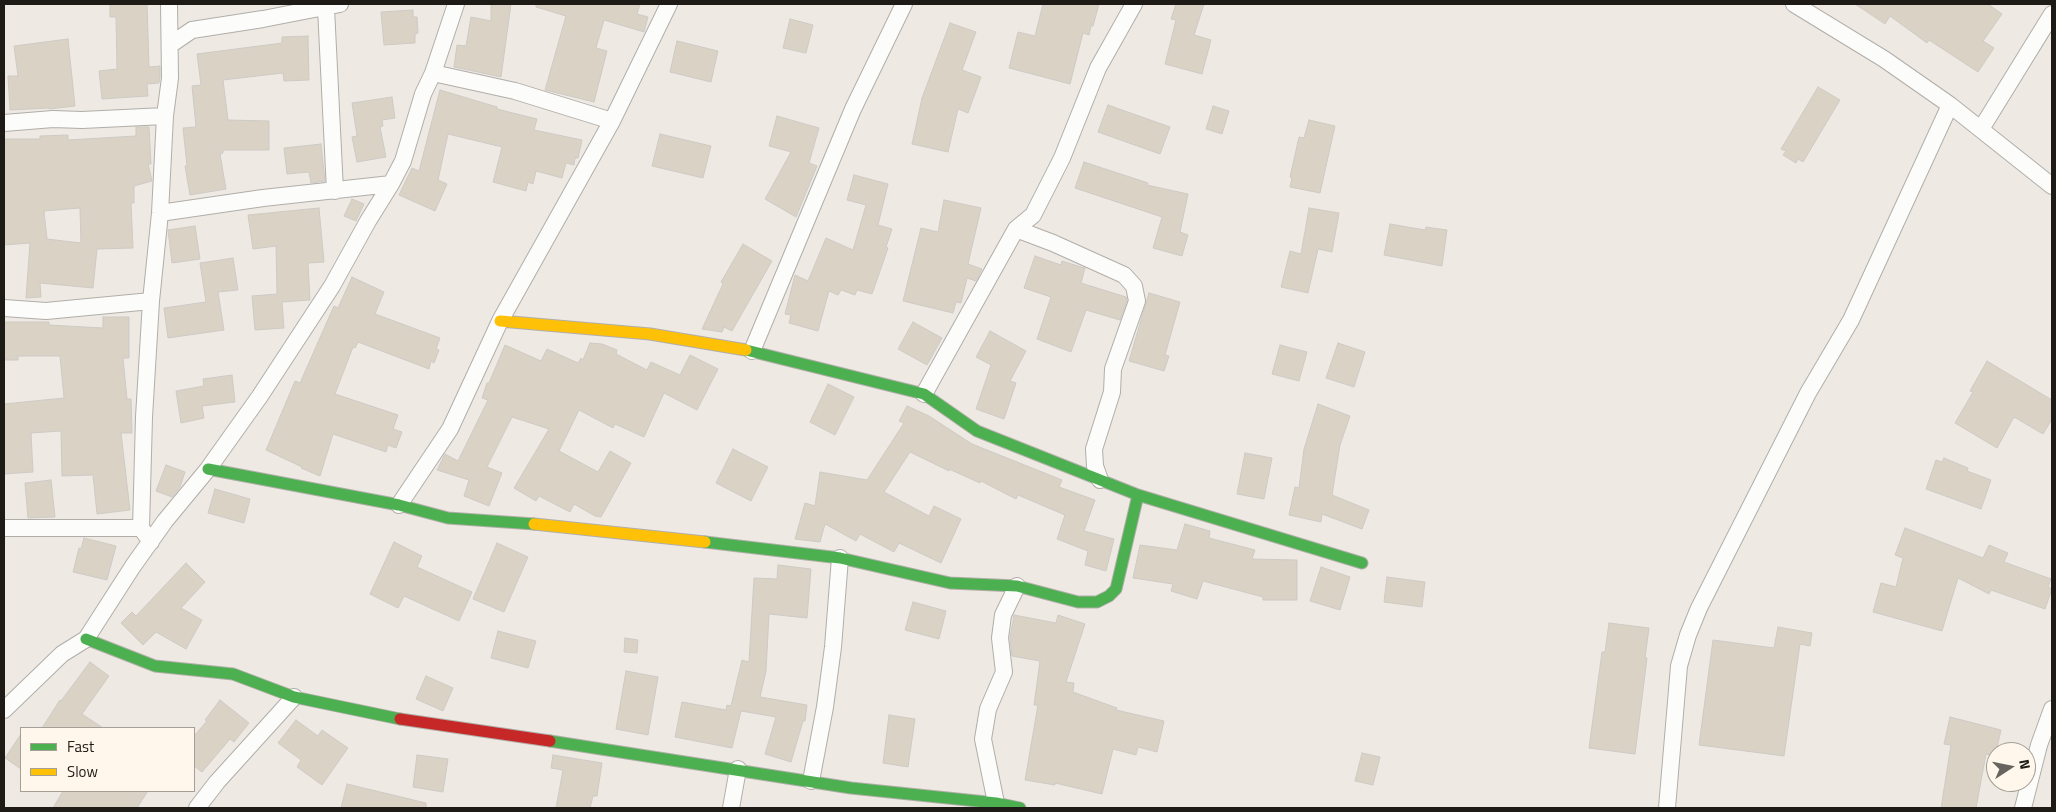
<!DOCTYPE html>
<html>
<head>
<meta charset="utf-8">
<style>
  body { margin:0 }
  #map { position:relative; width:2056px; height:812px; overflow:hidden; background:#eee9e3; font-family:"Titillium Web",sans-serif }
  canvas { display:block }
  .frame { position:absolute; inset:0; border:5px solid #1e1b17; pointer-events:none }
  .legend { position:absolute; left:20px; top:727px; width:175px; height:65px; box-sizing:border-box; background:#fff7ec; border:1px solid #a59f97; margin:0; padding:6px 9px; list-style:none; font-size:15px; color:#1e1b17 }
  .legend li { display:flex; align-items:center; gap:10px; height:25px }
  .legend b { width:25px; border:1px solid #a59f97 }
  .north { position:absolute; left:1986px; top:742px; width:50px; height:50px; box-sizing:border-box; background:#fff7ec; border:1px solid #a59f97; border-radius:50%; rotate:79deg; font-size:14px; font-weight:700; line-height:20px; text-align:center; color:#1e1b17 }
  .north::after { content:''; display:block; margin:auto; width:18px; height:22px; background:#67635e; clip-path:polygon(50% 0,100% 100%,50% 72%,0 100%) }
</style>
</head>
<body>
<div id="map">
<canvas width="2056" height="812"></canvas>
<div class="frame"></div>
<ul class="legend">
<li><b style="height:6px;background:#4caf50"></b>Fast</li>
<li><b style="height:6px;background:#ffc107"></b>Slow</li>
</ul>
<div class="north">N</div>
</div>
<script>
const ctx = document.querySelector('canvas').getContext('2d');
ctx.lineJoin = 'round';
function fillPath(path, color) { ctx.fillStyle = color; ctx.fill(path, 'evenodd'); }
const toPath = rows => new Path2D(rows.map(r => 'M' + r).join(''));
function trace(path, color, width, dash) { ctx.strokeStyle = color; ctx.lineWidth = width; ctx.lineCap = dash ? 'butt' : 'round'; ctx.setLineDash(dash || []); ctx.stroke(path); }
const building = toPath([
  [110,4,147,4,149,67,160,66,160,77,159,83,147,84,148,96,102,99,99,71,117,69,116,17,110,17,110,4],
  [491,4,511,4,501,77,454,67,457,45,466,46,471,17,491,21,491,4],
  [536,4,640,4,637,14,648,17,644,32,604,20,596,48,607,51,594,102,545,90,566,16,536,7,536,4],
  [1043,4,1099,4,1093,26,1091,26,1089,35,1083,33,1070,84,1009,68,1018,32,1035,36,1043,4],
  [1176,4,1204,4,1194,35,1211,40,1202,74,1165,64,1176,20,1171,19,1176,4],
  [1855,4,1988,4,2002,14,1983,41,1994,48,1978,72,1929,40,1927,43,1890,16,1885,24,1855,4],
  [413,10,413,17,417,17,418,33,415,34,415,43,384,45,381,12,413,10],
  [790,19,813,25,806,53,783,48,790,19],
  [950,23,976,32,962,70,981,77,968,113,958,109,948,152,912,144,922,98,950,23],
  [308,36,309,80,284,81,283,73,223,80,228,120,269,121,269,150,223,150,223,153,220,154,226,189,190,195,185,166,187,166,183,128,196,127,192,86,201,85,197,54,282,43,282,37,308,36],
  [68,39,75,106,49,109,49,108,10,110,8,76,18,76,14,46,68,39],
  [677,41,718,51,711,82,670,72,677,41],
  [1818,87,1840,100,1803,162,1798,159,1796,163,1783,155,1786,151,1781,149,1818,87],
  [440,90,497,107,497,109,537,119,534,130,582,140,578,158,575,158,574,165,566,163,562,178,536,171,533,184,528,182,526,191,493,182,502,147,448,134,438,180,447,184,435,211,399,195,412,168,419,171,440,90],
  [392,97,395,118,382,120,383,126,380,127,386,157,357,162,352,137,357,136,352,103,392,97],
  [1108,105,1170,127,1160,154,1098,132,1108,105],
  [1213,106,1229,111,1222,134,1206,129,1213,106],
  [777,116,819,128,809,163,817,166,796,217,765,199,791,152,769,146,777,116],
  [1309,120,1335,126,1320,193,1290,187,1292,178,1290,177,1299,137,1304,138,1309,120],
  [136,127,149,127,151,164,148,164,152,181,134,186,134,203,131,203,133,248,97,249,93,288,40,283,41,297,26,298,30,243,4,245,4,139,40,139,40,136,68,135,68,140,136,136,136,127],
  [80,208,81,243,47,239,44,211,80,208],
  [660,134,711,146,703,178,652,166,660,134],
  [321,144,325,181,311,183,309,172,287,174,284,148,321,144],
  [1084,162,1148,183,1147,185,1188,194,1180,232,1188,235,1182,256,1153,248,1162,217,1075,188,1084,162],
  [854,175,888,184,878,225,892,229,886,247,888,248,872,294,857,290,855,295,841,290,838,295,829,291,818,331,789,323,791,315,785,314,795,275,808,281,826,238,853,250,866,205,847,200,854,175],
  [352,199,364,204,356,221,344,216,352,199],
  [944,200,981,208,968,264,982,269,976,281,967,278,961,303,956,302,953,313,903,301,921,228,938,232,944,200],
  [319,208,324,262,308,263,310,300,282,302,284,328,255,330,252,296,277,294,276,246,253,249,248,215,319,208],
  [1309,208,1339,213,1332,252,1318,249,1308,293,1281,287,1290,251,1301,254,1309,208],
  [1390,224,1425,230,1426,227,1447,230,1442,266,1384,255,1390,224],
  [195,226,200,259,172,263,168,230,195,226],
  [743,244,772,261,732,331,724,327,722,332,702,329,723,284,721,282,743,244],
  [1035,256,1061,265,1062,261,1081,267,1085,268,1081,283,1126,297,1127,300,1120,320,1086,310,1071,352,1037,339,1051,297,1024,288,1035,256],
  [233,258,238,290,218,292,224,330,168,338,164,308,206,302,200,263,233,258],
  [352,277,384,292,375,314,440,338,436,349,439,350,434,363,431,361,429,369,358,342,355,348,353,347,335,394,398,415,393,429,402,432,396,448,388,445,386,452,333,434,320,476,301,468,302,467,266,450,295,381,300,383,334,306,338,308,352,277],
  [1149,293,1180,302,1165,355,1169,356,1164,371,1129,361,1149,293],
  [103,317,129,317,129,358,123,358,127,399,131,399,132,433,121,433,130,510,97,514,93,475,62,476,61,431,31,433,33,472,4,474,4,404,64,398,60,356,18,356,18,360,4,360,4,322,49,322,49,325,103,328,103,317],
  [913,322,942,338,927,365,898,349,913,322],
  [990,331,1026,351,1010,381,1016,383,1004,419,976,409,991,365,976,357,990,331],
  [590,343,602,344,617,350,616,354,647,370,651,362,680,375,690,355,718,369,697,410,664,393,644,437,615,424,613,428,579,410,559,451,598,472,610,451,631,463,601,517,595,516,574,504,570,512,539,496,536,501,514,488,549,429,512,417,487,467,502,473,489,506,464,496,469,480,437,470,445,454,458,461,488,400,482,398,487,383,489,383,505,345,541,361,547,349,578,363,581,358,583,360,590,343],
  [1338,343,1365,352,1354,387,1326,378,1338,343],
  [1280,345,1307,352,1299,381,1272,374,1280,345],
  [1987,361,2052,400,2052,419,2043,434,2014,417,1997,448,1955,423,1973,392,1970,391,1987,361],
  [232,375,235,402,202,406,204,418,181,423,176,391,204,386,203,379,232,375],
  [828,384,854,397,835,435,810,422,828,384],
  [1318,404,1350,416,1340,445,1332,495,1369,510,1362,529,1322,514,1321,522,1289,515,1295,487,1299,488,1304,449,1318,404],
  [907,406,929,416,972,444,1062,480,1059,487,1095,500,1084,531,1114,539,1106,571,1085,565,1088,551,1057,539,1065,515,1018,495,1016,499,981,481,980,483,949,469,949,471,910,452,884,492,929,516,934,506,961,519,941,563,899,543,894,552,860,534,856,541,825,524,820,542,795,539,805,503,815,506,820,472,867,480,904,423,899,421,907,406],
  [733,449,768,467,751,501,716,483,733,449],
  [1245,453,1272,458,1264,499,1237,494,1245,453],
  [1944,458,1968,468,1967,471,1991,480,1981,509,1926,489,1936,460,1942,462,1944,458],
  [166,465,185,472,180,487,172,497,156,491,166,465],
  [51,480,55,517,28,518,25,483,51,480],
  [215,489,250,499,244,523,208,513,215,489],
  [1185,524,1210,531,1209,538,1255,550,1252,559,1297,560,1297,600,1263,600,1263,597,1203,581,1197,599,1171,591,1173,584,1133,578,1140,545,1177,550,1185,524],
  [1905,528,1983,558,1989,545,2008,553,2004,562,2051,579,2048,587,2052,589,2045,609,1991,590,1989,594,1958,578,1942,631,1873,612,1881,583,1896,587,1903,558,1895,555,1905,528],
  [84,538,116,546,107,580,73,572,79,548,81,549,84,538],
  [394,542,422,556,417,567,472,592,459,621,404,596,398,608,370,594,394,542],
  [497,543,528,557,504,612,473,599,497,543],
  [186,563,205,582,181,608,202,620,186,649,156,632,143,645,121,623,132,612,136,616,186,563],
  [778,565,811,569,807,618,769,614,766,671,760,697,807,705,805,721,803,721,791,762,765,754,776,717,741,711,732,748,675,737,682,702,726,710,727,705,731,706,742,660,749,662,754,578,777,579,778,565],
  [1321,567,1350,577,1340,610,1310,601,1321,567],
  [1387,577,1425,582,1422,607,1384,602,1387,577],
  [913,602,946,611,939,639,905,630,913,602],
  [1014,615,1056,623,1058,615,1085,624,1066,682,1074,683,1073,692,1117,708,1116,710,1164,721,1157,752,1138,747,1136,755,1113,749,1102,794,1055,783,1055,785,1025,780,1038,705,1034,705,1040,661,1012,656,1010,638,1014,615],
  [1609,623,1649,628,1645,658,1647,658,1635,754,1589,748,1602,652,1605,652,1609,623],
  [1778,627,1812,633,1810,646,1800,644,1784,756,1699,745,1713,640,1774,648,1778,627],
  [498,631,536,641,528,668,491,658,498,631],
  [625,638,638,640,637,653,624,652,625,638],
  [90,662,109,676,82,714,103,728,42,728,60,700,61,701,90,662],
  [626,671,658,677,648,735,616,729,626,671],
  [426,676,453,688,443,711,416,699,426,676],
  [220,700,249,723,234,742,230,739,202,772,194,766,194,736,207,721,205,720,220,700],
  [889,715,915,719,908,767,883,763,889,715],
  [1950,717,2001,730,1995,756,1986,754,1976,808,1941,808,1951,745,1944,744,1950,717],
  [296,720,318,736,322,730,348,748,322,785,297,767,301,760,278,743,296,720],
  [21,734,21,769,5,758,21,734],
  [1362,753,1380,757,1373,785,1355,781,1362,753],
  [417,755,448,759,443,792,413,787,417,755],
  [553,755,602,763,597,796,593,796,590,808,556,808,563,770,551,768,553,755],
  [347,784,426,803,426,808,341,808,347,784],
  [63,791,148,791,137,808,53,808,63,791]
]);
const street = toPath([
  [1794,4,1884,59,1950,105,2052,186],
  [326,8,335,191],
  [170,45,192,30,263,19,340,4],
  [433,73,515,91,612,121],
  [4,123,53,119,82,120,165,116],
  [1981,129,2052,14],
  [160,213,263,198,391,184],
  [1016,229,1053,243,1124,275,1134,286,1137,301,1113,369,1112,392,1094,449,1095,466,1100,480],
  [4,308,46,311,151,301],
  [752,351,853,109,904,4],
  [924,394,1016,229,1033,215,1062,158,1098,68,1134,4],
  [399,505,450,429,500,321,612,121,669,4],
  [4,528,141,528],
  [151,542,141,528,144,417,151,301,160,213,165,116,170,78,169,4],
  [4,710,62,654,86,639,133,566,165,521,208,469,260,396,332,286,368,221,391,184,403,161,423,94,433,73,456,4],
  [811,781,825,707,833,647,840,558],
  [996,803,983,739,988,709,1004,672,1000,638,1003,615,1017,586],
  [197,808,217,782,294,697],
  [731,808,738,769],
  [1667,808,1679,666,1688,635,1699,608,1808,393,1851,320,1950,105],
  [2023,808,2039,745,2052,709]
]);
const fast = toPath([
  [746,350,924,394,977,431,1138,495,1362,563],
  [208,469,399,505,448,518,534,524],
  [705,542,840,558,950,583,1017,586,1078,602,1097,602,1109,596,1116,589,1138,495],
  [86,639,155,666,233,674,294,697,400,719],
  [550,741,851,788,996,803,1020,808]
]);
const slow = toPath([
  [500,321,650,334,746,350],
  [534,524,705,542]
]);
const jam = toPath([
  [400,719,550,741]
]);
fillPath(building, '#dad2c5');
trace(building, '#cdcac5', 1);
trace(street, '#b1aea9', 18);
trace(fast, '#b1aea9', 13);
trace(slow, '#b1aea9', 13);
trace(jam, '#b1aea9', 13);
trace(street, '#fcfcfb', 16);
trace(fast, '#4caf50', 11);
trace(slow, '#ffc107', 11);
trace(jam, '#c62828', 11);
</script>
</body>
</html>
